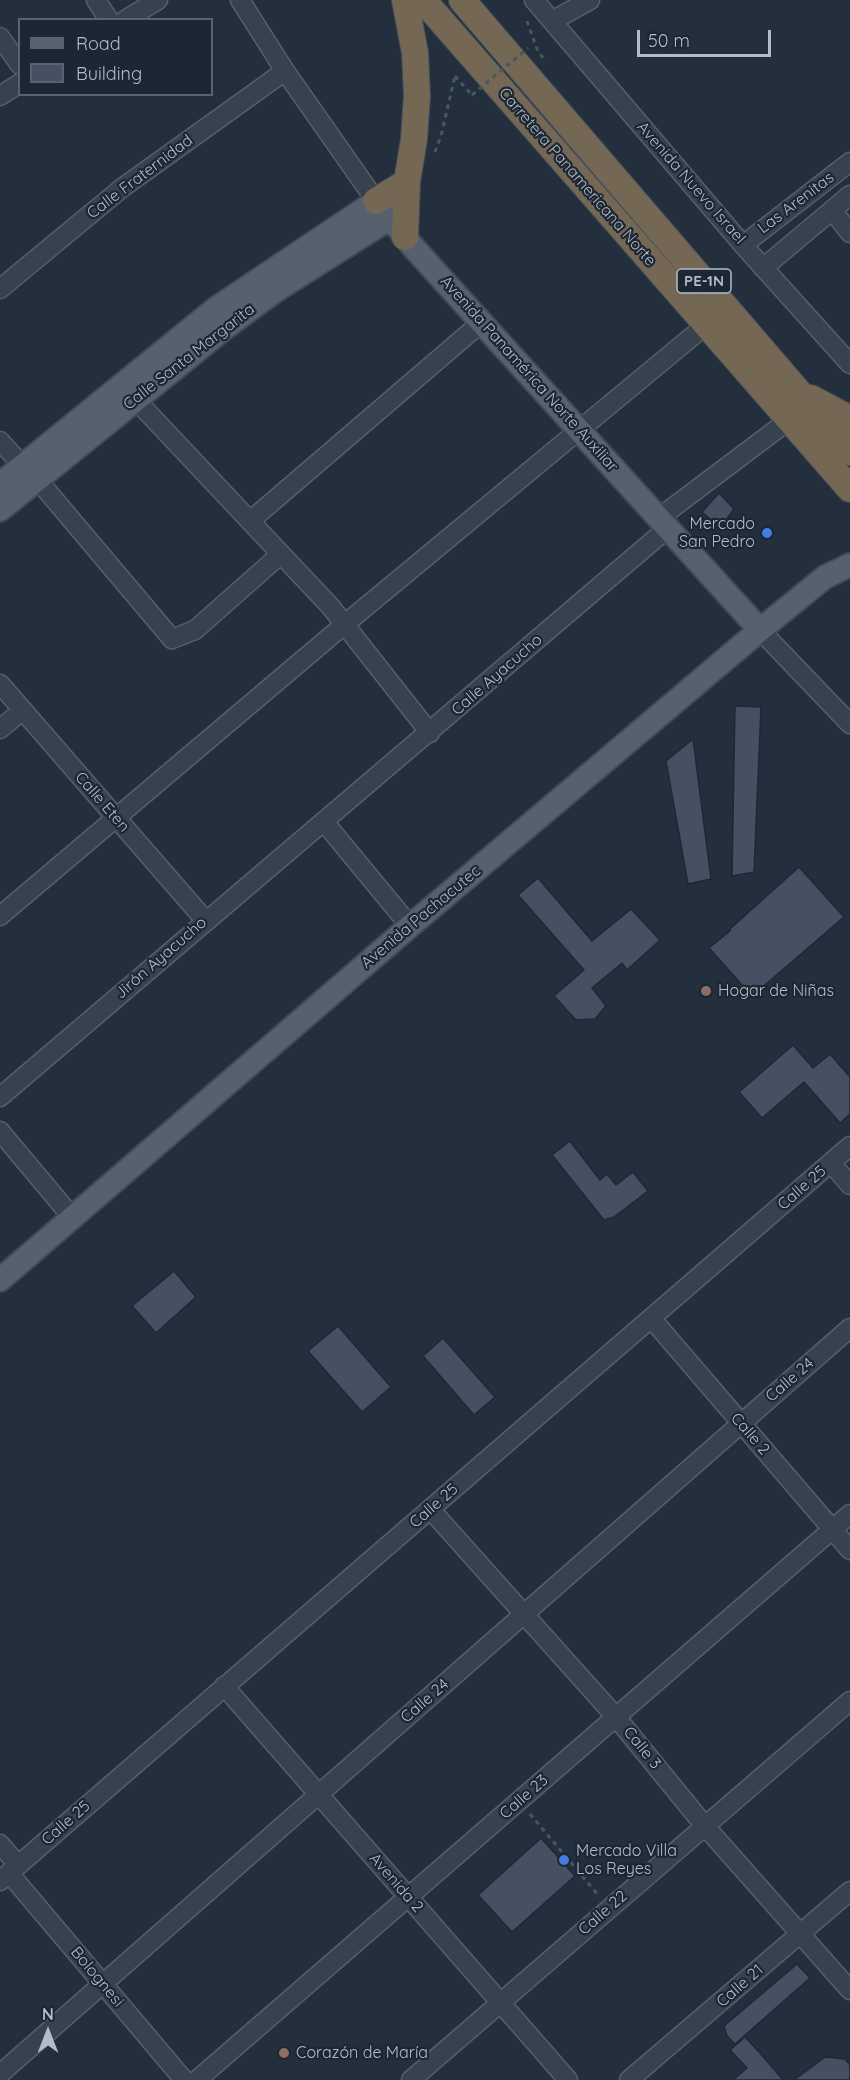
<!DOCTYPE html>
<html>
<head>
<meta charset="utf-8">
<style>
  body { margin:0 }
  #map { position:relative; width:850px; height:2080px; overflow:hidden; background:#242f3e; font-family:Quicksand,sans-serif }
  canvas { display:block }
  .legend { position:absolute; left:18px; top:18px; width:195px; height:78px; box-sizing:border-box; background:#1d2633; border:2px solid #59626f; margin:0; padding:8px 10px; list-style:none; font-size:18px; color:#b4bcc9 }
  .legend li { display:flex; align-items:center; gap:12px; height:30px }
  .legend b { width:30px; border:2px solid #59626f }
  .north { position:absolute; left:18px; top:2002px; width:60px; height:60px; -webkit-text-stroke:4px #1d2633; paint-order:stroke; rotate:0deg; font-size:16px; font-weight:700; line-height:24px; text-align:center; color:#b4bcc9 }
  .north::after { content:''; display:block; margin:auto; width:21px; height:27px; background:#b4bcc9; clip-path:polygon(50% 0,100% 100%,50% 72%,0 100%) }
  .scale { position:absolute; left:637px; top:30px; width:134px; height:27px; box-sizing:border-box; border:3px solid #b4bcc9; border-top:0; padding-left:8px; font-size:18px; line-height:21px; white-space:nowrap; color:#b4bcc9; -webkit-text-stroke:4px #1d2633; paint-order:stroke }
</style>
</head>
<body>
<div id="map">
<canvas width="850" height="2080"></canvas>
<ul class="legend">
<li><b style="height:8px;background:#56606e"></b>Road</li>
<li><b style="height:16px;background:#455162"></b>Building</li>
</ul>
<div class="north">N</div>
<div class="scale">50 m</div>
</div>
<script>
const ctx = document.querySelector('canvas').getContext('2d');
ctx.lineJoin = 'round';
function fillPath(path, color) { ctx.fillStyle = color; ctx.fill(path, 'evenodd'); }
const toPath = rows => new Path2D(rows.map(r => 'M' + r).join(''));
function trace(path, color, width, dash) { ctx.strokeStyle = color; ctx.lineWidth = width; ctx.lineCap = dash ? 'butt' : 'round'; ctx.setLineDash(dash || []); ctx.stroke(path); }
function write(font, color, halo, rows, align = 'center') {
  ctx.font = font + ' Quicksand,sans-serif'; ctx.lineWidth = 4.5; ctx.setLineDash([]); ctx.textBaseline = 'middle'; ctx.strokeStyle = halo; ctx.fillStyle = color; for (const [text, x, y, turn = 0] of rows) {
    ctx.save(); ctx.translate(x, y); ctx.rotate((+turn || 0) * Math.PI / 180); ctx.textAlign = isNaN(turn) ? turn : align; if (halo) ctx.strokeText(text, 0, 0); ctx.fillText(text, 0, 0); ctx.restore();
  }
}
const building = toPath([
  [719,493,734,509,720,528,702,512,719,493],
  [735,706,761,707,754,872,732,876,735,706],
  [693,739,711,879,688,884,666,761,693,739],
  [799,867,844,917,752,996,709,948,730,931,731,928,799,867],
  [538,878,592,941,631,909,660,940,627,970,622,963,592,988,606,1006,595,1019,576,1020,554,996,584,970,518,895,538,878],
  [793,1045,813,1068,830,1054,850,1077,850,1114,840,1123,804,1082,762,1118,739,1092,793,1045],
  [570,1141,600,1180,607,1174,616,1185,633,1172,648,1191,614,1217,604,1220,552,1155,570,1141],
  [174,1271,196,1297,156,1333,132,1306,174,1271],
  [338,1326,391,1387,362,1412,308,1351,338,1326],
  [443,1338,495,1397,474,1415,423,1356,443,1338],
  [541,1838,575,1876,512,1932,478,1895,541,1838],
  [797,1964,810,1978,735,2044,727,2036,724,2026,797,1964],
  [745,2037,760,2053,783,2080,733,2080,747,2068,730,2050,745,2037],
  [825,2057,845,2059,850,2065,850,2080,794,2080,825,2057]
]);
const path = toPath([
  [527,21,537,49,545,61],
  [455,76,472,95],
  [435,152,441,136,455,76],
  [530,1814,599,1896]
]);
const minor = toPath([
  [96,0,109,20],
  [240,0,285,71,376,201],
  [534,0,743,245,850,364],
  [125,20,158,0],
  [552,21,590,0],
  [0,37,20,65],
  [0,96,20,83],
  [832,210,850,233],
  [743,245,850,162],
  [763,268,850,195],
  [0,289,122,188,285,71],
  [135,399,330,606,430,733],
  [0,441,22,465],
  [37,479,172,639,195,630,281,554],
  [659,518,789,420],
  [250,521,482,322],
  [760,630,850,724],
  [0,684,205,920],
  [0,729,23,710],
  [325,823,410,926],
  [0,916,345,624,706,325],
  [0,1097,668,528],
  [0,1131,71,1216],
  [831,1163,850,1185],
  [651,1318,850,1550],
  [430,1509,616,1717,704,1825,850,1990],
  [224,1686,568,2080],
  [0,1844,18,1865],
  [9,1873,184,2080],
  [0,1881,850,1146],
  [0,2074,850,1328],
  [197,2080,850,1514],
  [411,2080,850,1701],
  [629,2080,850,1891]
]);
const major = toPath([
  [0,484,215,309,376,201,414,248,760,630],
  [0,510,225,328,275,291,389,219],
  [0,1280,410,926,760,630,825,577,850,565]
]);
const highway = toPath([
  [405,0,415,53,417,96,414,139,407,182,405,237],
  [423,0,850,489],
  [462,0,850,452],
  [376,201,407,182],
  [811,398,850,419]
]);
const pathBridge = toPath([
  [472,95,528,48]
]);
const markers = [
  [767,533,6,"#3f7fe0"],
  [706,991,6,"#8d6e63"],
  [564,1860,6,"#3f7fe0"],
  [284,2053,6,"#8d6e63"]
];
const shields = [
  [704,281,54]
];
const shieldNames = [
  ["PE-1N",704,281]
];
const streetNames = [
  ["Calle Fraternidad",140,177,-37],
  ["Carretera Panamericana Norte",577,177,49],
  ["Avenida Nuevo Israel",691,183,49],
  ["Las Arenitas",796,203,-37],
  ["Calle Santa Margarita",189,357,-38],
  ["Avenida Panamérica Norte Auxiliar",529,374,48],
  ["Calle Ayacucho",497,675,-41],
  ["Calle Eten",102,802,49],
  ["Avenida Pachacutec",421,917,-40],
  ["Jirón Ayacucho",161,958,-41],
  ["Calle 25",802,1188,-41],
  ["Calle 24",790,1380,-41],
  ["Calle 2",750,1434,49],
  ["Calle 25",434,1506,-41],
  ["Calle 24",425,1701,-41],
  ["Calle 3",642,1748,51],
  ["Calle 23",524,1797,-41],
  ["Calle 25",66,1823,-41],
  ["Avenida 2",396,1883,49],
  ["Calle 22",603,1913,-41],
  ["Bolognesi",97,1977,50],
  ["Calle 21",740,1986,-41]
];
const poiNames = [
  ["Mercado",755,524,"right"],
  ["San Pedro",755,542,"right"],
  ["Hogar de Niñas",718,991],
  ["Mercado Villa",576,1851],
  ["Los Reyes",576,1869],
  ["Corazón de María",296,2053]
];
fillPath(building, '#455162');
trace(building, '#1f2835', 1.5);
trace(minor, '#565f6c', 21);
trace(major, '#414a57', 26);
trace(highway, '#434c59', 28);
trace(path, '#44595c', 3, [4.5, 4.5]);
trace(minor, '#38414e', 18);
trace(major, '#56606e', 22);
trace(highway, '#746855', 26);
trace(pathBridge, '#44595c', 3, [4.5, 4.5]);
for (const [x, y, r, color] of markers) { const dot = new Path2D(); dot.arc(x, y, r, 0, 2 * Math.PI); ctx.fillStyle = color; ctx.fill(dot); trace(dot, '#1d2633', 2); }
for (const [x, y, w] of shields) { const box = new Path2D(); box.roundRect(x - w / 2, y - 12, w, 24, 4.5); ctx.fillStyle = '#1d2633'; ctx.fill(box); trace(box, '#b4bcc9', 1.5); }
write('bold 15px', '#b4bcc9', null, shieldNames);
write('16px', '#b4bcc9', '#1d2633', streetNames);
write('16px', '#b4bcc9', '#1d2633', poiNames, 'left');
</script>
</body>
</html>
